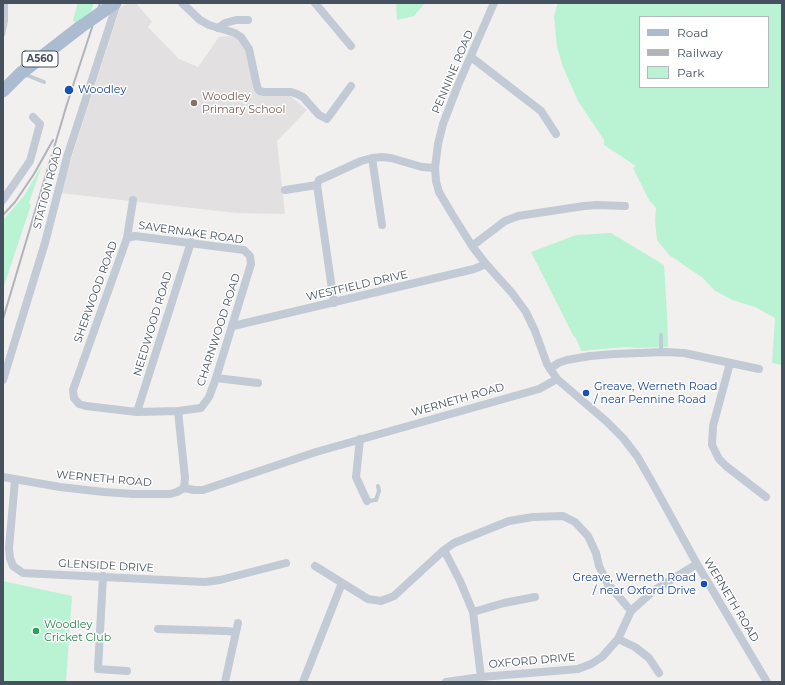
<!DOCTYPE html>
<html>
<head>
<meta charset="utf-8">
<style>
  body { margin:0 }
  #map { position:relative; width:785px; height:685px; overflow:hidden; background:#f2efef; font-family:Montserrat,sans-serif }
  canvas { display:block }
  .frame { position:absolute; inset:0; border:4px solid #45515e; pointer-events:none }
  .legend { position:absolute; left:639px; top:16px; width:130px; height:72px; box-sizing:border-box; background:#fff; border:1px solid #b5b9bf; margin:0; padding:5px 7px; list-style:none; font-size:12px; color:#45515e }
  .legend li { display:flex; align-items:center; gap:8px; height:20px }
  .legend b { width:20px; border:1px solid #b5b9bf }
</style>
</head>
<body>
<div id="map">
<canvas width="785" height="685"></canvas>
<div class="frame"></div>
<ul class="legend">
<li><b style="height:5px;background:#acbcd0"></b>Road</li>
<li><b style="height:5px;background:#b0b3ba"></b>Railway</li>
<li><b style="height:11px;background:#b9f3d3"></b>Park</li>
</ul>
</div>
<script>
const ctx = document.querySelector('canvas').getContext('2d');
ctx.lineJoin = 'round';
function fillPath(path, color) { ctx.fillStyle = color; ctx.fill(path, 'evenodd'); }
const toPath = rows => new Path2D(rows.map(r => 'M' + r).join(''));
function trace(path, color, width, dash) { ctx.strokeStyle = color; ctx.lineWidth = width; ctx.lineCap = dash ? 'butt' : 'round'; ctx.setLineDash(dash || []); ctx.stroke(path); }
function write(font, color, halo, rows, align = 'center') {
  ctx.font = font + ' Montserrat,sans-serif'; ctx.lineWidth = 3; ctx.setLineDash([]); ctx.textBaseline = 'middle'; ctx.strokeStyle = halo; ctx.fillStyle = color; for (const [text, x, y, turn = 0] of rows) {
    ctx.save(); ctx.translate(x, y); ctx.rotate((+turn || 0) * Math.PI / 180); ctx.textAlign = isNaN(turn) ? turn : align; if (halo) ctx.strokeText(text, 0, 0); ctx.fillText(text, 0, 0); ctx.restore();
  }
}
const education = toPath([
  [127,3,136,3,152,22,148,27,179,59,198,67,219,37,230,36,240,39,247,49,256,95,289,95,307,110,277,141,285,214,236,213,60,193,120,8]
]);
const green = toPath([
  [78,3,94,3,91,12,76,24,73,20],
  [396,3,425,3,414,16,397,20],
  [558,3,782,3,782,365,772,363,775,318,755,307,732,300,714,290,703,278,669,255,657,240,655,221,656,208,649,200,633,168,636,166,604,145,604,140,578,101,563,67,557,47,554,16],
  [640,17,768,17,768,87,640,87],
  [42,165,29,203,31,205,3,289,3,220,24,196],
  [611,233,664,265,667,312,668,347,637,348,625,347,581,351,576,338,574,337,531,252,576,235],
  [3,581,72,596,66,682,3,682]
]);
const service = toPath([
  [3,35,6,21,6,3],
  [24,74,44,82],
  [661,335,661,352],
  [367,501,376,500,379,491,378,486]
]);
const minor = toPath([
  [182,3,200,20,209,25,235,33,241,37,249,49,257,86,259,91,264,92,291,92,297,94,303,97,319,115,327,119,351,86],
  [315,3,351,46],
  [494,3,458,85,443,124,438,144,435,168,436,181,439,192,452,214,472,246,486,264,512,293,526,312,535,331,547,364,557,379,606,421,623,438,637,456,652,482,697,564,767,682],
  [218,28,225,23,236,20,248,20],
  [471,57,541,111,556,134],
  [372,158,382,225],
  [317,185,334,303],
  [285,190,317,185,319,180,324,178,361,161,372,158,382,157,391,158,422,167,435,168],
  [3,200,30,161,40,124,33,117],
  [127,238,135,236,244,250,250,256,251,264,216,378,209,397,201,408,178,411,137,412,86,406,79,404,74,398,73,390,127,238,133,200],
  [472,246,505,221,518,216,584,206,597,205,625,206],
  [233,326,474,269,486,264],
  [730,363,713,426,712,445,719,459,726,466,766,497],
  [550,369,558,363,567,360,590,356,614,354,665,352,684,353,759,369],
  [216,378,258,383],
  [3,380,45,243,67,157,117,3],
  [178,411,185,478,184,488],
  [137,412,191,242],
  [360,439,356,477,367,501],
  [3,477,60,487,104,492,133,494,170,494,177,492,184,488,194,490,203,490,316,452,539,389,557,379],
  [15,480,9,548,10,558,13,566,23,573,205,582,220,580,286,563],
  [444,550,460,581,473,612,481,677],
  [315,566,368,599,381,601,394,596,444,550,454,543,509,521,533,517,563,516,575,522,588,536,596,553,599,566,608,584,631,611],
  [103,576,98,669,127,671],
  [473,612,504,603,535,597],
  [158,629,226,631,236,632],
  [618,639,635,647,649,658,659,673],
  [225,682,238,623],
  [303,682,342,583],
  [446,682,481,677,578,669,591,664,602,657,618,639,631,611,653,591,697,564]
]);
const primary = toPath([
  [3,91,21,73,79,28]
]);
const rail = toPath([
  [3,215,15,202,34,174,53,140],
  [3,319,67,104,100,3]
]);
const primaryBridge = toPath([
  [79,28,115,3]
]);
const markers = [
  [69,90,5,"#1a4fb4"],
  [194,103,4,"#8d6e63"],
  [586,393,4,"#1a4fb4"],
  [704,584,4,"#1a4fb4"],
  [36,631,4,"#2e9e5b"]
];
const shields = [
  [40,59,36]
];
const shieldNames = [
  ["A560",40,59]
];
const streetNames = [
  ["PENNINE ROAD",453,72,-67],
  ["STATION ROAD",48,188,-75],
  ["SAVERNAKE ROAD",191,233,8],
  ["WESTFIELD DRIVE",357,286,-13],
  ["SHERWOOD ROAD",96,292,-70],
  ["NEEDWOOD ROAD",153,324,-73],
  ["CHARNWOOD ROAD",219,330,-72],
  ["WERNETH ROAD",458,400,-16],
  ["WERNETH ROAD",104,479,5],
  ["GLENSIDE DRIVE",106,566,3],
  ["WERNETH ROAD",731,600,59],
  ["OXFORD DRIVE",532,661,-5]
];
const transitNames = [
  ["Woodley",78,90],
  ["Greave, Werneth Road",594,387],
  ["/ near Pennine Road",594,400],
  ["Greave, Werneth Road",696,578,"right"],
  ["/ near Oxford Drive",696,591,"right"]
];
const educationNames = [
  ["Woodley",202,97],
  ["Primary School",202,110]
];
const leisureNames = [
  ["Woodley",44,625],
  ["Cricket Club",44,638]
];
fillPath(education, '#e3e0e1');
fillPath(green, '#b9f3d3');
trace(service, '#c1cad5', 4);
trace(minor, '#c1cad5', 8);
trace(primary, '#acbcd0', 13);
trace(rail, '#b0b3ba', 2);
trace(primaryBridge, '#acbcd0', 13);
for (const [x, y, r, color] of markers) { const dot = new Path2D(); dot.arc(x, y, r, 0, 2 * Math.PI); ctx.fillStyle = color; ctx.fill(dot); trace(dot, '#fff', 1.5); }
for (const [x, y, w] of shields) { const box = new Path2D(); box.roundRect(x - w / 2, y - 8, w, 16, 3); ctx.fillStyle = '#fff'; ctx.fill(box); trace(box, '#45515e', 1); }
write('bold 10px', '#45515e', null, shieldNames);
write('11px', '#45515e', '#fff', streetNames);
write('11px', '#164399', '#fff', transitNames, 'left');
write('11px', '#785e54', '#fff', educationNames, 'left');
write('11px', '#27864d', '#fff', leisureNames, 'left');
</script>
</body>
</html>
